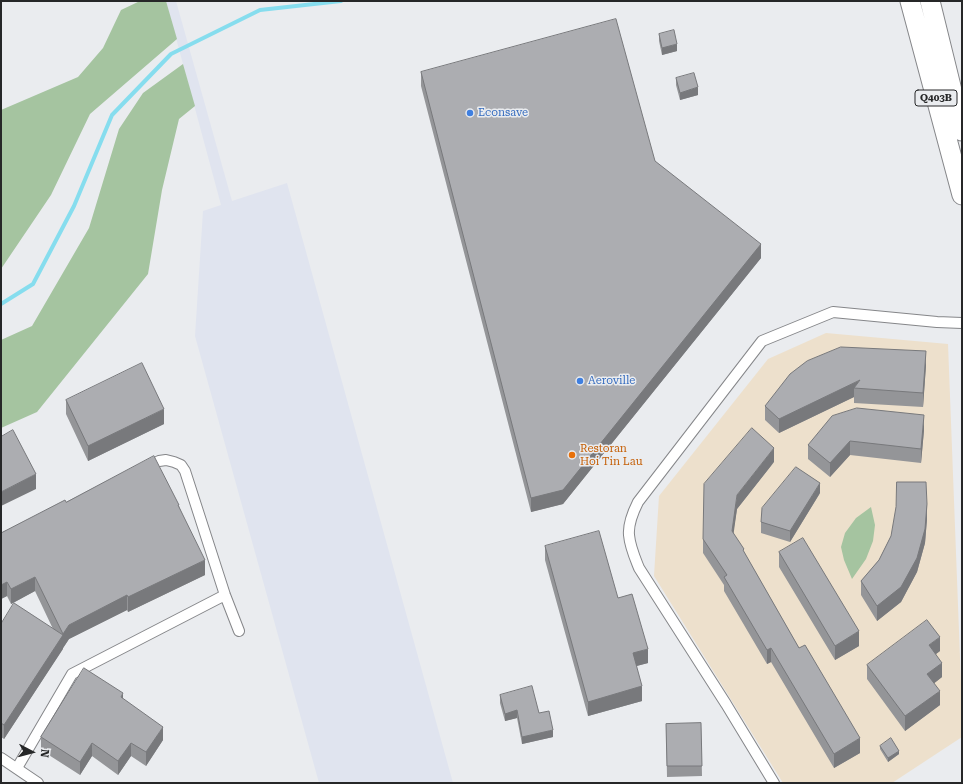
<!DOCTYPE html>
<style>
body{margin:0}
#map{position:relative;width:963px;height:784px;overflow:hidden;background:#eaecef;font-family:"Roboto Serif",serif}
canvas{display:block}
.frame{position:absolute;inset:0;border:2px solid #262728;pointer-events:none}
.north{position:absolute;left:12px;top:732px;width:40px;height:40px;-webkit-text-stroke:3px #eaecef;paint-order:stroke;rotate:96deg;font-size:11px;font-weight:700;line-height:16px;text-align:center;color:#262728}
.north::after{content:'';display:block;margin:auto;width:14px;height:18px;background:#262728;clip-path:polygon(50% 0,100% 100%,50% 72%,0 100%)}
</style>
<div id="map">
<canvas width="963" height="784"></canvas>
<div class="frame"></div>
<div class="north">N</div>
</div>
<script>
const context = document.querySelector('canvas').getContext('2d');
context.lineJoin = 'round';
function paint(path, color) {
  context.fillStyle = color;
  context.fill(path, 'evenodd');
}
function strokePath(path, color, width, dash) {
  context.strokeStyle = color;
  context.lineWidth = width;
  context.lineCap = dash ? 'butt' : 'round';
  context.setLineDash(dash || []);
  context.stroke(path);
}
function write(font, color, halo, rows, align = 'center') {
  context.font = font + ' "Roboto Serif",serif';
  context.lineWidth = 3;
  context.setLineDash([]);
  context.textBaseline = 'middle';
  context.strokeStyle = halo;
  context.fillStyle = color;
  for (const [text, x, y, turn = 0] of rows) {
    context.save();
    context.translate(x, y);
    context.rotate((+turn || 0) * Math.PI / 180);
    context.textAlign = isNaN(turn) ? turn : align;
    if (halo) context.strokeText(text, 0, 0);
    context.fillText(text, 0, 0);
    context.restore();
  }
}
const commercial = new Path2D(`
 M826,333l122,11 14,366v27l-70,46h-109l-129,-207 5,-80 109,-137z`);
const built = new Path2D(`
 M166,1h10l56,200 55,-18 166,600h-134l-124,-447 8,-125 18,-6z`);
const green = new Path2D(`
 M140,1h26l11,38 -87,75 -39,81 -50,74v-159l77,-33 25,-29 18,-38z
 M183,64l12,42 -16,13 -17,71 -14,84 -111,138 -36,16v-88l31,-14 57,-98 30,-99 24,-36z
 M871,507l4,18 -2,16 -7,18 -14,20 -8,-19 -3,-13 4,-14 11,-15z`);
const stream = new Path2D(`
 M1,304l32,-20 41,-78 38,-91 59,-61 89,-44 81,-9`);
const street = new Path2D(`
 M145,468l14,-7 7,-1 8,2 7,3 4,6 40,124 14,36
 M1,758l37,25
 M17,768l55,-94 153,-79
 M774,783l-48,-79 -87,-136c-4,-10 -9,-21 -10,-33 -1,-11 4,-23 9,-33l124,-161 71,-29 104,10 25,1`);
const highway = new Path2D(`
 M910,1l52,194
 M930,1l32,130`);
const wall = new Path2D(`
 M659,34l18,17 -15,4 -3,-14z
 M421,72l234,89 106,97 -198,246 -32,8 -110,-426z
 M676,78l22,17 -18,5 -4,-15z
 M926,365l-3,42 -69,-4v-6l-75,36 -14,-13v-14z
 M66,400l98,24 -76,37 -22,-47z
 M924,430l-3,33 -71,-8 -20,22 -22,-18v-14z
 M774,462l-37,47 -4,24 66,115 61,105 -26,15 -63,-106 -4,2 -43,-73v-6l-21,-32v-14z
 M820,493l-30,49 -29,-9v-11z
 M66,502l113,4 26,69 -77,37 -1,-2 -58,29 -65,100 -3,-2v-113l52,5 -18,-38 -24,13 -4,-8 -6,3v-66z
 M927,519l-2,24 -8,29 -16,30 -24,19 -16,-26v-14l18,-21 12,-24z
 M545,546l73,52 30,65 -12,3 6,35 -54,15 -43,-156z
 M779,552l80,94 -24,14 -56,-93z
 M940,651l-4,3 6,23 -8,6 6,22 -35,26 -38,-52v-14z
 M500,695l39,18 14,24 -31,7 -5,-26 -12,3 -5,-18z
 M123,699l40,41 -17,26 -15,-10 -13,19 -26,-19 -12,19 -39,-25v-13z
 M701,723l1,53 -35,1 -1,-53z
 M880,746l19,8 -11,8 -8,-13z`);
const shadedWall = new Path2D(`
 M677,44v7l-15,4v-7z
 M698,87v8l-18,5v-7z
 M761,244v14l-198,246 -32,8v-14z
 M926,351v14l-3,42v-14z
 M860,380l-6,8v9l-75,36v-14z
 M164,409v15l-76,37v-15z
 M924,415v15l-3,33v-14z
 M850,441v14l-20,22v-14z
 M774,448v14l-37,47 -5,36v-14l5,-36z
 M36,474v15l-35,17v-14z
 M820,483v10l-30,49v-11z
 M927,504v15l-2,24 -8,29 -16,30 -24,19v-15z
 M205,560v15l-77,37v-15z
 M35,577v14l-24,13v-15z
 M7,582v14l-6,3v-14z
 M127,595v15l-58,29 -6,9v-14l6,-9z
 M859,631v15l-24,14v-14z
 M63,635v14l-59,90v-14z
 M940,637v14l-11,8v-14z
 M771,648v14l-4,2v-14z
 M648,649v14l-15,4v-14z
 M942,663v14l-15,12v-15z
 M642,686v15l-54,15v-14z
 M940,691v14l-35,26v-15z
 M123,693v13l-2,-9z
 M517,710v8l-12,3v-7z
 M163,727v13l-17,26v-14z
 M553,730v7l-31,7v-7z
 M860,738v15l-26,15v-14z
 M92,743v13l-12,19v-13z
 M131,743v13l-13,19v-14z
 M899,751v3l-11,8v-4z`);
const building = new Path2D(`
 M616,19l39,142 106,83 -198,246 -32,8 -110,-426z
 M674,30l3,14 -15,4 -3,-14z
 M694,73l4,14 -18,6 -4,-15z
 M841,347l85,4 -3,42 -69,-5 6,-8 -81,39 -14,-13 25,-32 17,-13z
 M142,363l22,46 -76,37 -22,-46z
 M857,408l67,7 -3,34 -71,-8 -20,22 -22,-18 24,-29z
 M752,428l22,20 -37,47 -5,36 12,18 -1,1 56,98 6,-3 55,93 -26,16 -63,-106 -4,2 -43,-73 3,-2 -24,-36 1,-55z
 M13,430l23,44 -35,18v-55z
 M154,456l25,49h-1l27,55 -77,37 -1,-2 -58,30 -6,9 -28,-57 -24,12 -4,-7 -6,3v-52l64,-33 1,2z
 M796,467l24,16 -30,48 -29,-9 1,-14z
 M897,482h29l1,22 -2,25 -8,29 -16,29 -24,19 -16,-25 18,-21 12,-24 5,-29z
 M599,531l19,67 14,-4 16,55 -15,4 9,33 -54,16 -43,-156z
 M803,538l56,93 -24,15 -56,-94z
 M14,603l49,32 -59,90 -3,-2v-99z
 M927,620l13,17 -11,8 13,18 -15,11 13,17 -35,25 -38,-51z
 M84,668l39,25 -2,4 42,30 -17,25 -15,-9 -13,18 -26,-18 -12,19 -39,-25z
 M532,686l7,27 10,-2 4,19 -31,7 -5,-27 -12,4 -5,-19z
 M701,723l1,43h-35l-1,-42z
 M891,738l8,13 -11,7 -8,-12z`);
const markers = [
 [470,113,4,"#3f7fe0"],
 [580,381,4,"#3f7fe0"],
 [572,455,4,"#e8710a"]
];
const shields = [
 [936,98,42]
];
const shieldNames = [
 ["Q403B",936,98]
];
const shopNames = [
 ["Econsave",478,113],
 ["Aeroville",588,381]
];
const foodNames = [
 ["Restoran",580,449],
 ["Hoi Tin Lau",580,462]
];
paint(commercial, '#ede0cc');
paint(built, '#e0e4ef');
paint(green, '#a5c4a0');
strokePath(stream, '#86ddee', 4);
strokePath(street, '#858689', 12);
strokePath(highway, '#858689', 21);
strokePath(street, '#fff', 10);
strokePath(highway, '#fff', 19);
paint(wall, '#949598');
paint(shadedWall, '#78797c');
paint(building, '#acadb1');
strokePath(building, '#78797c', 1);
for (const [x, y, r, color] of markers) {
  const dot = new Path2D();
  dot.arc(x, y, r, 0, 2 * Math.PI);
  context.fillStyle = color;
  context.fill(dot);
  strokePath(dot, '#eaecef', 1.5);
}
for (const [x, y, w] of shields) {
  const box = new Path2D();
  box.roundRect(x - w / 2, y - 8, w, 16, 3);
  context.fillStyle = '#eaecef';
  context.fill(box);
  strokePath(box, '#262728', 1);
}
write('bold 10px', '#262728', null, shieldNames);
write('11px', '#366cbe', '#eaecef', shopNames, 'left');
write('11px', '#c56008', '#eaecef', foodNames, 'left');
</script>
